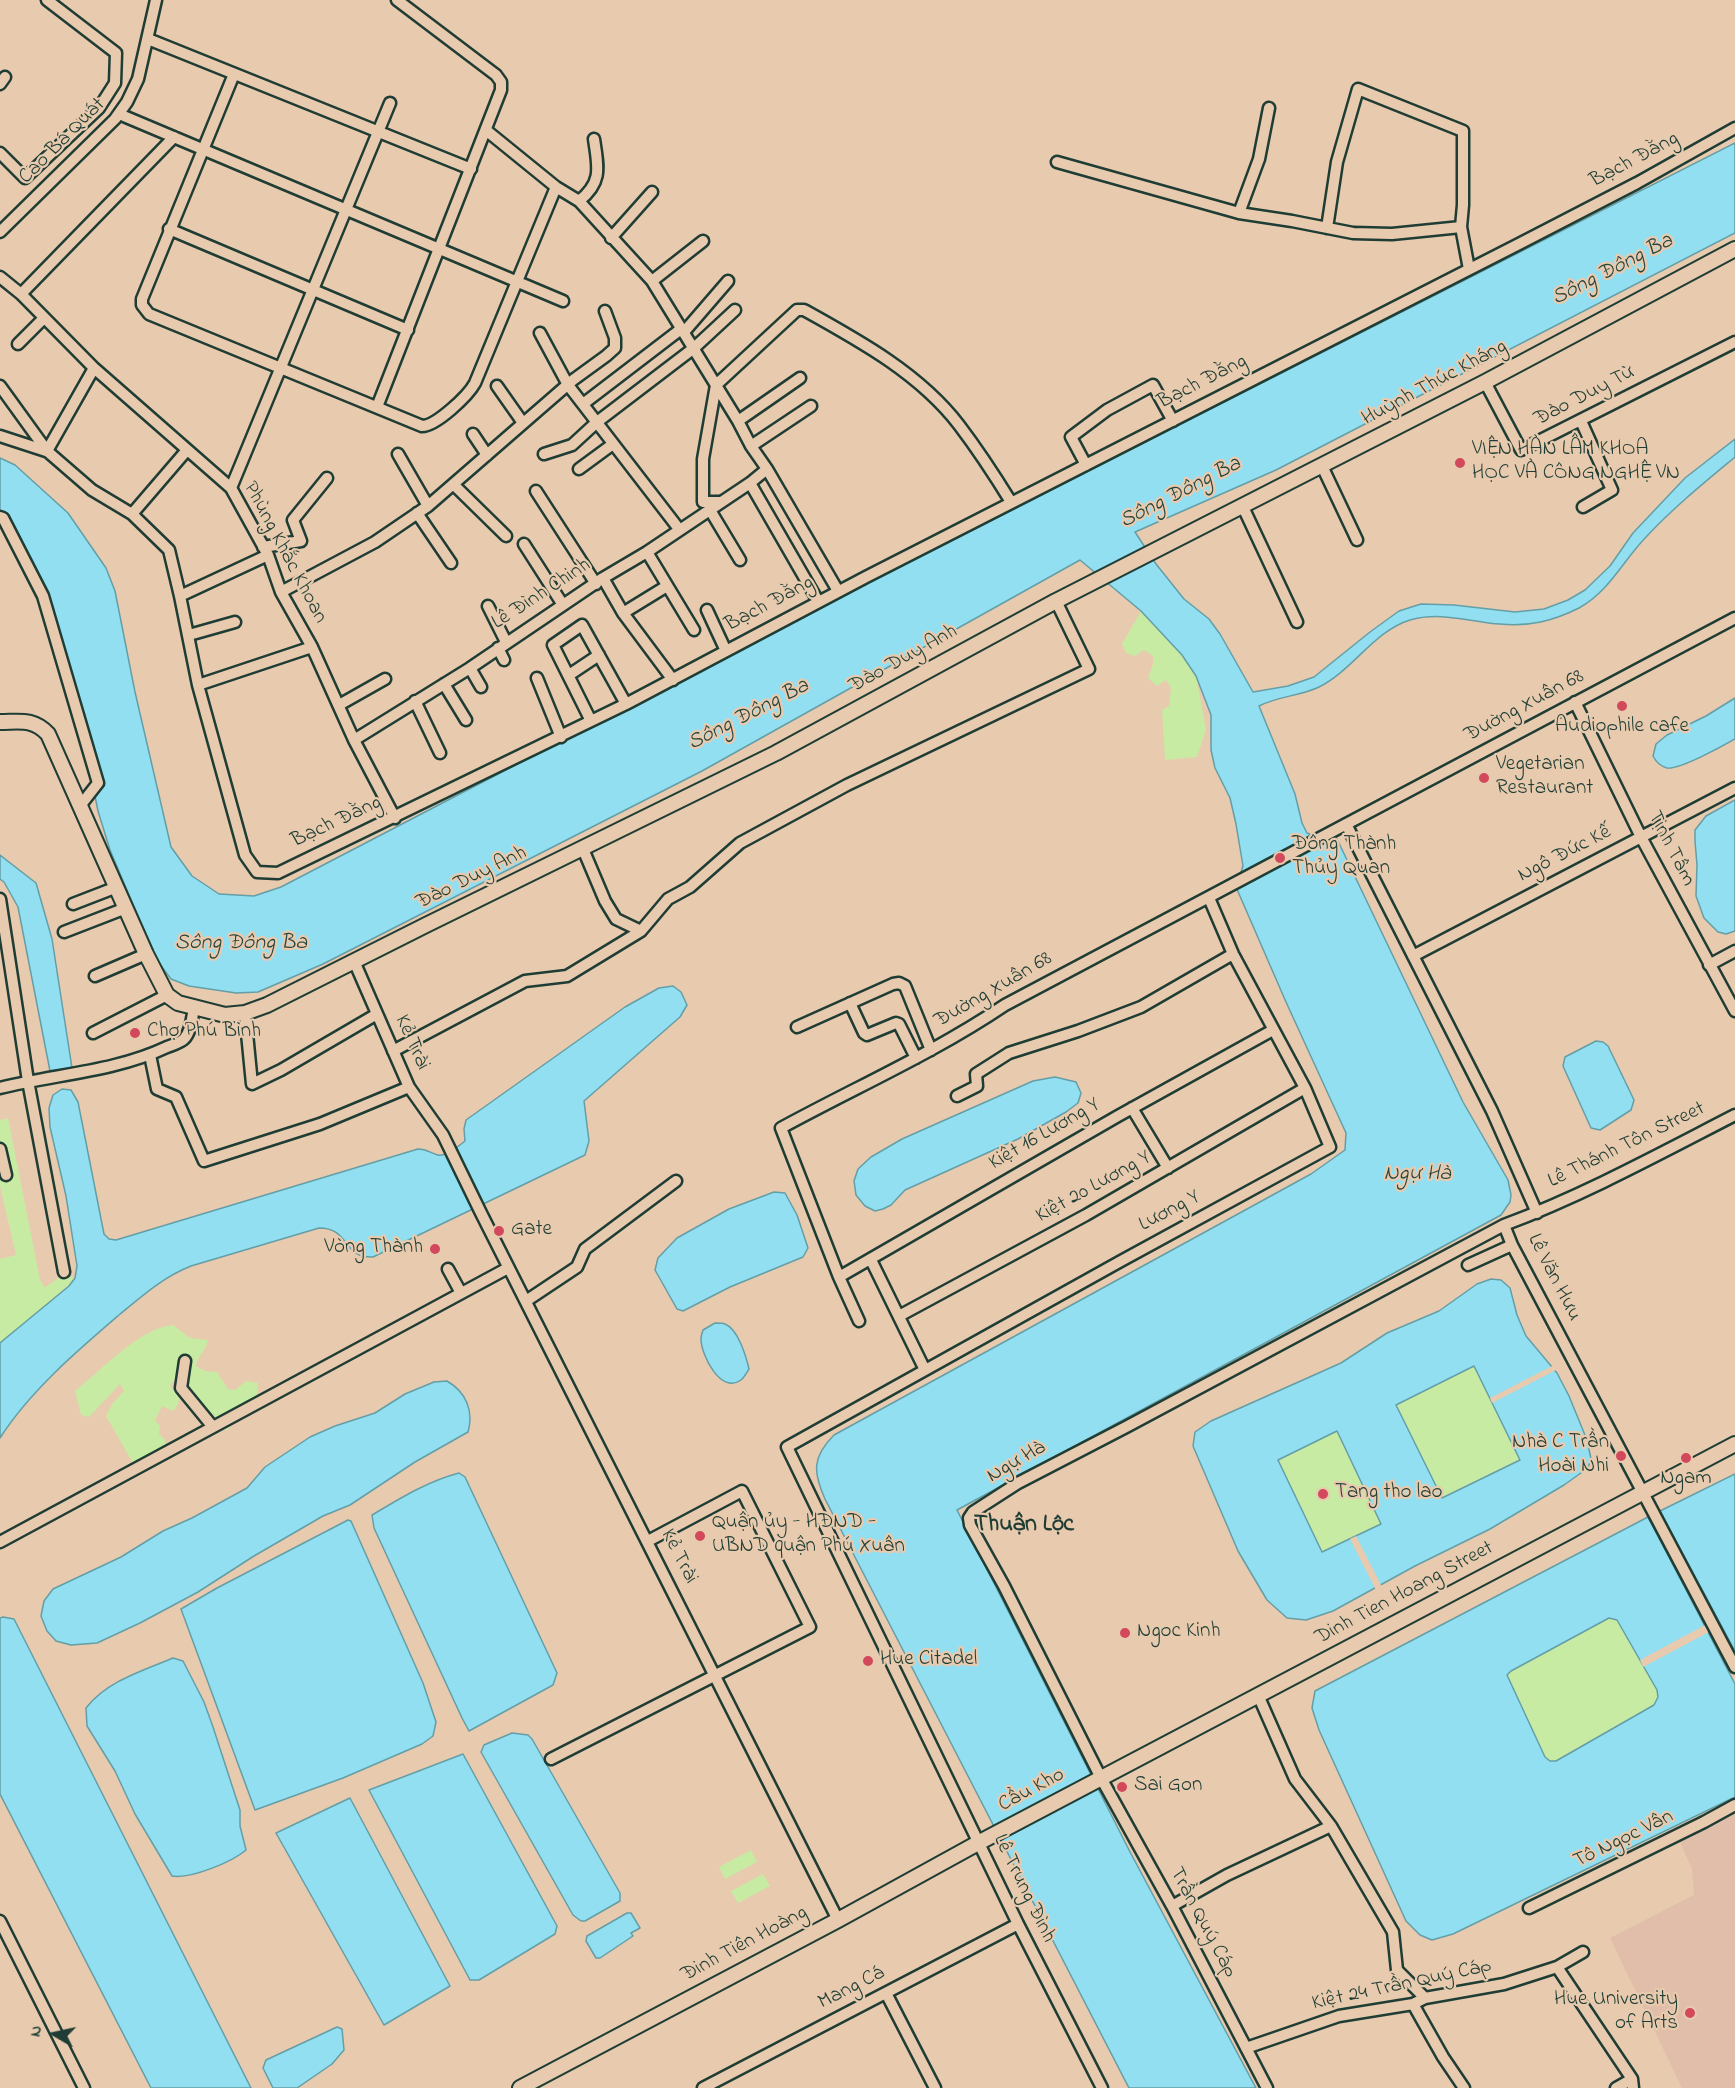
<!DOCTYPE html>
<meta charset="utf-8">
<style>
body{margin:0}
#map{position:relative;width:1735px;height:2088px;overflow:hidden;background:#e8caae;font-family:"Indie Flower",sans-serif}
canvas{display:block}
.north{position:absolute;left:24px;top:2004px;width:60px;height:60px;-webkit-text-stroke:4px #e8caae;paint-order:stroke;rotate:279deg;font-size:16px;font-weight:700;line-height:24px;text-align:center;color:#1f3d34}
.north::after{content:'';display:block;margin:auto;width:21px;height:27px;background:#1f3d34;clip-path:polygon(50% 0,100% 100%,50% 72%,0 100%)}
</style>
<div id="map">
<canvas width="1735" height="2088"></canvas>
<div class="north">N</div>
</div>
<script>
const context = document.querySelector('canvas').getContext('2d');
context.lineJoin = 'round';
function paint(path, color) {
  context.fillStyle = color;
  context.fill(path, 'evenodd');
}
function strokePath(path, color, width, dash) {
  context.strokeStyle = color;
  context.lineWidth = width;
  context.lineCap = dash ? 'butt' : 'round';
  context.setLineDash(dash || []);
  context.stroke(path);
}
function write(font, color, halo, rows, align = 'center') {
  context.font = font + ' "Indie Flower",sans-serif';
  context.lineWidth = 4.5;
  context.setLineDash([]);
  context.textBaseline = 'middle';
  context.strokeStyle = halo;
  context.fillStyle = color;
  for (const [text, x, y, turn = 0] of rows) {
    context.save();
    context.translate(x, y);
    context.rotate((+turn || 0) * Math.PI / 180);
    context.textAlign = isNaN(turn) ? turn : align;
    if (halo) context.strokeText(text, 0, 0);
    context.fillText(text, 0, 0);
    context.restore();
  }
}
const built = new Path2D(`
 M1735,1813v275h-53l-72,-150 84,-43 -2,-26 -12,-27z`);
const green = new Path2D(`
 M1141,611l41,44 14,21 10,54 -9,27 -32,3 -3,-50 7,-4 2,-18 -5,-8 -9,6 -9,-8 5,-14v-8l-9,-6 -9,6 -9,-3 -4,-9z
 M8,1118l32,162 5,7 18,-12 12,3 -6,8 -69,57v-84l16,-4 -16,-69v-66z
 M173,1325l17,13 18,2c-3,13 -10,15 -12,26l9,5 12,1 11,17 7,1 11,-9 12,2 -1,15 -25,19 -4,13h-8l-6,6 -9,-11 -15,-36 -2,-17h-6l-12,13 9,13 -1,7 -5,6 -11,-5 -7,14 5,6 -1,8 6,6v19l-29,11c-9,-19 -20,-36 -30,-54l6,-12 12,-13 -4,-7 -31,33 -8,-2 -6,-24c27,-21 64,-63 98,-66z
 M1474,1366l46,94 -78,38 -46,-93z
 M1337,1431l44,93 -59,28 -44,-92z
 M1609,1618l8,2 40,70 1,7 -4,8 -99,56h-5l-5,-4 -38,-82 4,-4z
 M751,1850l6,12 -32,17 -6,-12z
 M763,1874l7,12 -32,17 -7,-12z`);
const water = new Path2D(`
 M1735,143v90l-459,237 -141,62 21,32 28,35 25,20 11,15 33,58 35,-6 26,-9 56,-45 29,-21 22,-7 33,1 61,7 29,-3 24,-9 17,-10 25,-24 23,-33 52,-55 50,-39v18c-30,25 -61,50 -88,79 -23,23 -37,55 -68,72 -26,13 -50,19 -79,16 -30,-2 -59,-13 -90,-4 -36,11 -57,50 -91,67 -18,9 -41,9 -60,19l36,88 7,29 5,10 18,7 11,-3 127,265 45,78 3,15 -1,7 -9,13 -544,295 172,340 127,238h-127l-304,-589c-12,-27 -13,-42 9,-64l477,-261 34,-24 1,-17 -60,-131 -50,-115 7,-21 -7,-42 -6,-26 -15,-30 -4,-18v-35l-15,-39 -14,-21 -41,-44 -61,-51 -378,211 -379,193 -65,28 -22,1 -47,-7 -18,-7 -15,-20 -46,-109 -12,-39 -22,-109 -33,-109 -43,-71v-64l15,7 53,48 38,55 9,23 20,101 36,155 21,29 27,18 35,2 27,-9 486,-253z
 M1735,698v41c-12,7 -56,31 -68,29 -7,-2 -11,-6 -14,-12l3,-12 11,-9 39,-19z
 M1735,800v131l-9,3 -8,-2 -14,-14 -8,-22 1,-31 -2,-24v-11l11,-14z
 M0,855l36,28 16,56 20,129 -22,3 -32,-164 -14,-25 -4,-3z
 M673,986l8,6 6,13 -7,12 -96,84 5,40 -4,14 -212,102c-32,1 -22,-29 -54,-29l-128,38c-28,11 -49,30 -72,49 -42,36 -89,76 -119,123v-95l69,-57 6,-8 2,-12 -11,-70 -16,-69 -1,-19 4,-13 9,-6 9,1 7,12 26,132 5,5 7,1 302,-91c9,0 12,4 20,6 8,2 21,-9 27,-14l-1,-12 2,-9 159,-113 34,-19z
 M1596,1041l7,1 5,4 26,54 -3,10 -31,20 -9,-2 -28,-62 2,-9z
 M1055,1077l21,5 5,11 -3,10 -12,9 -48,27 -113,51 -14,15 -8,4 -8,2 -10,-5 -9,-11 -2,-14 4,-12 13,-12 31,-18 131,-58z
 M774,1192l11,1 12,22 11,33 -5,9 -73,30 -47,24 -6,-2 -22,-39 3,-12 19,-20 52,-29z
 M1491,1279l10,1 9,8 7,27 9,21 31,37 12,23 18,44 4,19 -3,9 -24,17 -74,44 -75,37 -82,45 -27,9 -19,-2 -20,-18 -29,-49 -45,-105 2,-14 16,-11 130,-58 46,-30 52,-22 38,-27zM1474,1366l46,94 -78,38 -46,-93zM1337,1431l44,93 -59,28 -44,-92z
 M715,1323c2,0 8,0 10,1 13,5 21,32 24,45 -2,3 -5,9 -8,11 -20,15 -40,-25 -40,-41 0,-3 1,-6 2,-9z
 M447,1381c19,11 27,30 21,51l-53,30 -65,43 -27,11 -69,40 -56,36 -58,31 -43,20 -26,2 -15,-4 -9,-10 -6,-15 3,-15 9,-12 68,-32 42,-26 29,-13 55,-30 18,-21 45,-30 25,-11 40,-13 30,-19 29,-12z
 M459,1473l6,4 92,196 -4,12 -84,46 -7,-13 -88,-190 -2,-13c27,-16 56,-34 87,-42z
 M1735,1474v177l-75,-140z
 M1648,1517l87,167v113l-282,137 -21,6 -12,-5 -14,-14 -87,-191 -7,-22 3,-17zM1609,1618l8,2 40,70 1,7 -4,8 -98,56h-6l-5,-4 -38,-82 4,-4z
 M348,1520l3,1 72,162 13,39 -3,14 -11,8 -79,34 -88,32 -74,-201 36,-21z
 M3,1617l11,2 237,469h-100l-151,-294v-176z
 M173,1658l10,3 21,41 9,25 27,83v16l6,24c-14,12 -55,29 -74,26l-37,-62 -20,-43 -28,-45 -1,-18c21,-27 56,-37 87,-50z
 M512,1733l16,2 4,4 88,154v8l-35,20h-4l-8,-6 -92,-163 3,-7z
 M463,1754l94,172 -2,8 -76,46h-9l-101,-190z
 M350,1798l100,188 -66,39 -108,-192z
 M627,1913h4l9,15 -9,5 2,3 -33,22h-4l-10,-17 1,-5z
 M337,2027l5,2 2,21 -12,14 -35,24h-24l-10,-20 3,-8z`);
const pier = new Path2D(`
 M1554,1365l4,4 -66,34 -2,-5z
 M1356,1536l26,51 -6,3 -26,-51z
 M1707,1624l4,7 -68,36 -3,-7z`);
const minor = new Path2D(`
 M148,39l323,130
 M234,74l-92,225v6l7,9 273,112c14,0 46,-30 53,-43l81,-196
 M0,84l5,-7
 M119,114l444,187
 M487,131l69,56 23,14 73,80 86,140 13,25 16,23 71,122
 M0,153l25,25 74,-70 16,-25 1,-30 -69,-53
 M1057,162l182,51 53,8 61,12 39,1 69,-7
 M579,201c24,-19 19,-34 15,-62
 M1239,213l20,-54 10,-51
 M1327,228l10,-66 21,-73 105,42v74l-2,22 8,42
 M169,229l239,101
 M0,232l115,-113 12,-17 11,-23 18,-79
 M611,238l41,-46
 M0,277l21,17 73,74 137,120 37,67 13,37 31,55 42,93 41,78
 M652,281l51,-40
 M21,294l153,-157
 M684,332l44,-51
 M540,333l28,52 111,144
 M18,344l25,-25
 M1485,382l36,68 214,-108
 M0,386l47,65 45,39 40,24 37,36 11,46 18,89 47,170 12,17 21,1 348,-169 240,-127 651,-332 120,-62 98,-55
 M497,386l26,37
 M583,404l98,-75
 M377,407l124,-317v-8l-5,-7 -99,-75
 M738,421l62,-43
 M1581,421l31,69 -29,17
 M473,434l14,21
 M0,436l46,15
 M751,446l60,-40
 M47,451l47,-83
 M398,454l30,52
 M544,454l28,-9 25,-23 97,-74 41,-38
 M1086,465l-15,-28 36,-27 46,-25 20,36
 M1322,466l35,74
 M579,469l34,-25
 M750,483l68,118
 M454,485l52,51
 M231,488l159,-385
 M536,491l60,93
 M719,502h-16v-43l13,-74 81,-75h7c56,31 116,64 155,115 19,25 36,51 52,77
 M1243,507l54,115
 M710,510l30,50
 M417,513l34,50
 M132,514l55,-64
 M0,517l3,1 40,78 55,187 -18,23
 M524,544l39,61
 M263,547l38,-6 -8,-21 34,-42
 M647,552l47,78
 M603,578l20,35 50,67
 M281,592l94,-50 53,-36 145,-126 33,-24 9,-8v-10l-10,-27
 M180,596l88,-41
 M488,606l18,36
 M707,610l19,41
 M623,613l44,-27
 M189,635l46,-13
 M498,648l6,12
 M470,668l11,19
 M569,675l30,-20
 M537,678l24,59
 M444,684l22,36
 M198,685l114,-38
 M415,701l25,52
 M1575,702l66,135 94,174
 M339,705l46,-26
 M591,721l-38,-76 29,-20 44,79
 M354,740l116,-72 133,-90 44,-26 103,-69 17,-14
 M1346,824l146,287 45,102
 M583,849l22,52 11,18 25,12
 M0,899l28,182 36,191
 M73,904l44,-17
 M64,932l62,-24
 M1413,956l322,-168
 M354,961l55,126 34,48 38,78 357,707
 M1709,965l26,-14
 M95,976l51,-22
 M850,1003l14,30 3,2 29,-12 3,1 17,34
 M245,1013l7,71 29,-14 96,-56
 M797,1027l96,-43 6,-1 6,3 26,64
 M93,1033l74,-38
 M393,1051l132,-70 42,-5 74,-45 27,-32 22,-12 50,-44 107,-58 242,-116 -33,-68
 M150,1055l7,34 19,8 28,64 116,-37 89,-37
 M0,1088c56,-14 114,-16 167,-41 5,-2 13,-4 17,-8 7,-7 8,-21 10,-31
 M957,1096l20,-10 -1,-12 33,-21 69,-22 63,-24 92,-53
 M1132,1108l36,60
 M0,1149l6,26
 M1504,1225l8,20 223,422
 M871,1260l54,110
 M1468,1265l44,-20
 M448,1269l13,24
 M839,1277l279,-161 155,-86
 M526,1301l51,-34 8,-18 91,-68
 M899,1316l187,-101 219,-127
 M859,1321l-20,-44 -58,-149c75,-41 153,-75 224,-123l730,-387
 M185,1361l-4,27 32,39
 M0,1542l508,-274
 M1258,1695l37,84 36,47 62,106 4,38 28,28
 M551,1759l259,-132 -68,-136 -94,50
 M1172,1906l55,-31 104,-49
 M1529,1908l175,-86 31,-17
 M0,1921l84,167
 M1557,1967l75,112 1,9
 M886,1993l49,95
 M1413,2004l30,53 21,31
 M1246,2048l93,-32 74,-12 12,-6 79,-14 53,-17 26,-15
 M703,2088l315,-164
 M1102,2088l-84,-164 -231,-477 334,-186 209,-114 -25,-59 -72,-134 -24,-56
 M1267,2088l-95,-182 -71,-128 -97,-192 -34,-61 -1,-7 4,-6 45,-29 108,-56 378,-202c80,-30 155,-71 231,-110
 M1616,2088l16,-9`);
const major = new Path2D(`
 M0,722c20,0 33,-4 48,12l98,220 21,41 11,8 47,12 20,-2 22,-8 159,-80 350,-172 280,-152 429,-219 250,-133
 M520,2088l318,-168 140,-77 757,-399`);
const markers = [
 [1460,463,6,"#d1495b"],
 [1622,706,6,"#d1495b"],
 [1484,778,6,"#d1495b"],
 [1280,858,6,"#d1495b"],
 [135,1033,6,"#d1495b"],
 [499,1231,6,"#d1495b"],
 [435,1249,6,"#d1495b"],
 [1621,1456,6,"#d1495b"],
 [1686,1458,6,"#d1495b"],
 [1323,1494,6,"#d1495b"],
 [700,1536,6,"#d1495b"],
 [1125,1633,6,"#d1495b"],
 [868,1661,6,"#d1495b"],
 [1122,1787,6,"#d1495b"],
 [1690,2013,6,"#d1495b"]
];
const streetNames = [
 ["Cao Bá Quát",63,142,-45],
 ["Bạch Đằng",1635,161,-28],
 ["Bạch Đằng",1203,383,-27],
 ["Huỳnh Thúc Kháng",1435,384,-28],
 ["Đào Duy Từ",1585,397,-27],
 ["Phùng Khắc Khoan",284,553,62],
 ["Lê Đình Chinh",542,595,-33],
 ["Bạch Đằng",770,605,-28],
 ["Đào Duy Anh",904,660,-29],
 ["Đường Xuân 68",1525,707,-28],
 ["Bạch Đằng",337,823,-25],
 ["Tịnh Tâm",1670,849,63],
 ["Ngô Đức Kế",1565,855,-27],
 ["Đào Duy Anh",472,879,-26],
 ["Đường Xuân 68",994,991,-30],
 ["Kẻ Trài",411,1043,66],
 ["Kiệt 16 Lương Y",1045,1135,-30],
 ["Lê Thánh Tôn Street",1627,1146,-26],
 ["Kiệt 20 Lương Y",1094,1188,-29],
 ["Lương Y",1170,1212,-28],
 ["Lê Văn Hưu",1553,1278,63],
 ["Ngự Hà",1017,1463,-30],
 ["Kẻ Trài",678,1557,63],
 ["Dinh Tien Hoang Street",1405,1594,-28],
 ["Cầu Kho",1032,1791,-28],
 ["Tô Ngọc Vân",1624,1840,-26],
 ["Lê Trung Đình",1023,1889,64],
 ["Trần Quý Cáp",1202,1923,62],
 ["Đinh Tiên Hoàng",745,1945,-28],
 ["Kiệt 24 Trần Quý Cáp",1402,1986,-12],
 ["Mang Cá",852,1989,-27]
];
const poiNames = [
 ["VIỆN HÀN LÂM KHOA",1472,451],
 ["HỌC VÀ CÔNG NGHỆ VN",1472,475],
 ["Audiophile cafe",1622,728,"center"],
 ["Vegetarian",1496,766],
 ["Restaurant",1496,790],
 ["Đông Thành",1292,846],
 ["Thủy Quan",1292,870],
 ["Chợ Phú Bình",147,1033],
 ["Gate",511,1231],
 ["Vòng Thành",423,1249,"right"],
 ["Nhà C Trần",1609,1444,"right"],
 ["Hoài Nhi",1609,1468,"right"],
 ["Ngam",1686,1480,"center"],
 ["Tang tho lao",1335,1494],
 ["Quận ủy - HĐND -",712,1524],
 ["UBND quận Phú Xuân",712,1548],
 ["Ngoc Kinh",1137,1633],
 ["Hue Citadel",880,1661],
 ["Sai Gon",1134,1787],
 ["Hue University",1678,2001,"right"],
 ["of Arts",1678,2025,"right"]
];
const waterNames = [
 ["Sông Đông Ba",1613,271,-27],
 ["Sông Đông Ba",1181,494,-27],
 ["Sông Đông Ba",749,716,-27],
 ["Sông Đông Ba",241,944],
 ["Ngự Hà",1417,1175]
];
const quarterNames = [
 ["Thuận Lộc",1024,1526]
];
paint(built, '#e0bea9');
paint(green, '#c8eba4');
paint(water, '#92dff2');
strokePath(water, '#649ea6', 1.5);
paint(pier, '#e8caae');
strokePath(minor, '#1f3d34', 15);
strokePath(major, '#1f3d34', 18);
strokePath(minor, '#e8caae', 10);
strokePath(major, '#e8caae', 14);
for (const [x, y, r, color] of markers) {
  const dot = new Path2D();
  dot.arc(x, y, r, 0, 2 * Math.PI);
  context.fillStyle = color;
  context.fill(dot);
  strokePath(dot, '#e8caae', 2);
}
write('21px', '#1f3d34', '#e8caae', streetNames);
write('21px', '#1f3d34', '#e8caae', poiNames, 'left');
write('italic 22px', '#25453e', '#e8caae', waterNames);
write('bold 24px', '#1f3d34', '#e8caae', quarterNames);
</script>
